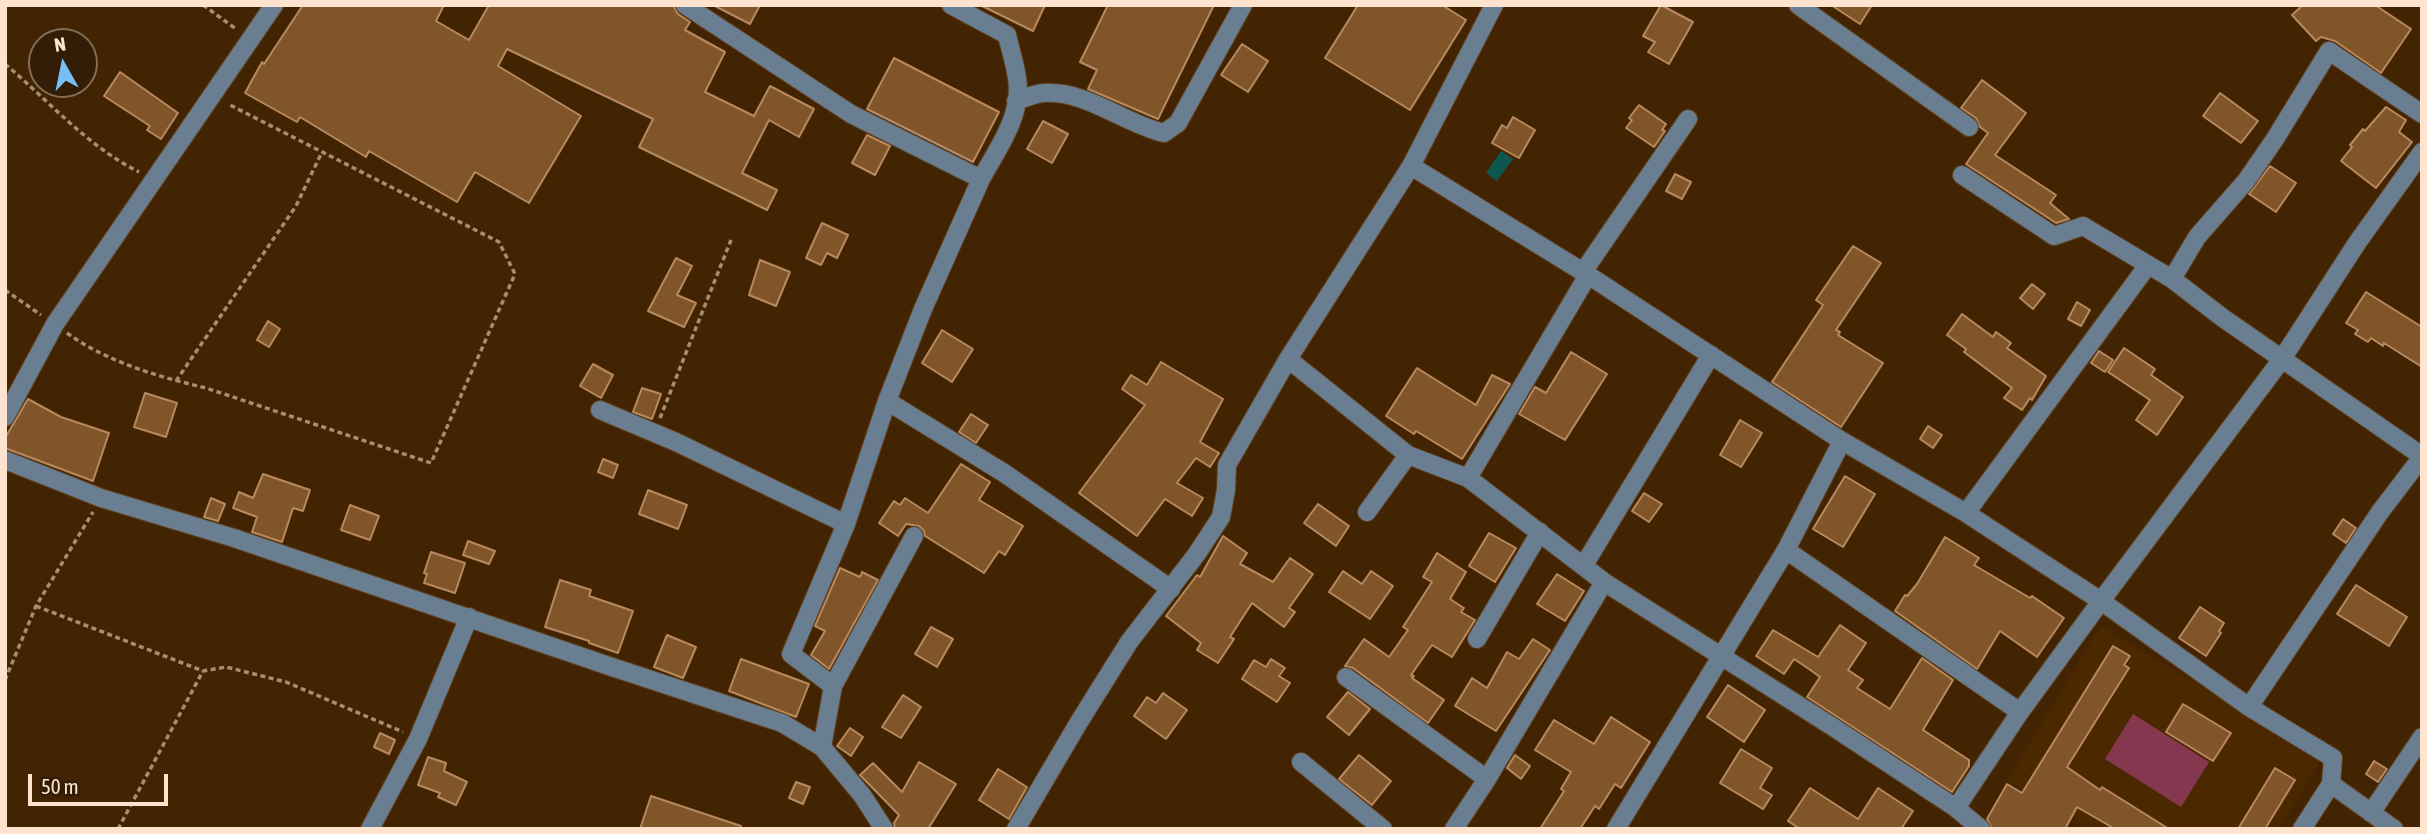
<!DOCTYPE html>
<style>
body{margin:0}
#map{position:relative;width:2427px;height:834px;overflow:hidden;background:#432402;font-family:"Asap Condensed",sans-serif}
canvas{display:block}
.frame{position:absolute;inset:0;border:7px solid #fee4ce;pointer-events:none}
.north{position:absolute;left:28px;top:28px;width:70px;height:70px;box-sizing:border-box;background:#331d06;border:2px solid #846d56;border-radius:50%;rotate:351deg;font-size:19px;font-weight:700;line-height:28px;text-align:center;color:#fee4ce}
.north::after{content:'';display:block;margin:auto;width:24px;height:32px;background:#77c0f7;clip-path:polygon(50% 0,100% 100%,50% 72%,0 100%)}
.scale{position:absolute;left:28px;top:774px;width:140px;height:32px;box-sizing:border-box;border:4px solid #fee4ce;border-top:0;padding-left:9px;font-size:21px;line-height:24px;white-space:nowrap;color:#fee4ce;-webkit-text-stroke:5px #331d06;paint-order:stroke}
</style>
<div id="map">
<canvas width="2427" height="834"></canvas>
<div class="frame"></div>
<div class="north">N</div>
<div class="scale">50 m</div>
</div>
<script>
const context = document.querySelector('canvas').getContext('2d');
context.lineJoin = 'round';
function paint(path, color) {
  context.fillStyle = color;
  context.fill(path, 'evenodd');
}
function strokePath(path, color, width, dash) {
  context.strokeStyle = color;
  context.lineWidth = width;
  context.lineCap = dash ? 'butt' : 'round';
  context.setLineDash(dash || []);
  context.stroke(path);
}
const built = new Path2D(`
 M2101,626l220,133 -42,70h-190l-82,-49z`);
const green = new Path2D(`
 M2133,714l76,48 -28,45 -76,-48z`);
const water = new Path2D(`
 M1501,151l12,8 -16,22 -11,-8z`);
const building = new Path2D(`
 M303,5h141l-8,16 33,19 20,-35h184l5,9 12,8 -5,8 40,22 -20,40 49,24 16,-30 44,23 -15,28 -30,-17 -27,53 35,17 -10,20 -128,-63 14,-28 -146,-70 -9,17 83,50 -52,87 -54,-31 -18,30 -88,-51 -3,6 -66,-40 -3,5 -52,-29 17,-31 2,2z
 M713,5h47l-10,19z
 M980,5h65l-12,26z
 M1108,5h106l-56,114 -70,-30 9,-19 -17,-8z
 M1358,5h84l24,15 -56,90 -85,-52z
 M1661,5l32,17 -24,42 -21,-12 7,-10 -12,-6z
 M1831,5h41l-12,19z
 M2303,5h72l36,24 -30,44 -46,-32 -14,-4 -5,4 -24,-26z
 M1242,44l26,17 -20,31 -27,-17z
 M894,58l105,54 -26,50 -106,-53z
 M120,72l58,41 -17,26 -14,-9 3,-4 -46,-30z
 M1982,80l44,33 -31,42 61,40 -6,8 19,16 -13,4 -90,-59 22,-31 -8,-6 -4,-9 -15,-10z
 M2220,93l38,28 -17,22 -38,-27z
 M1639,105l27,19 -4,6 3,1 -11,16 -28,-19 6,-8 -3,-2z
 M2386,107l20,13 -7,12 13,10 -36,46 -35,-27 11,-14 -2,-2 13,-16 2,2z
 M1513,117l22,13 -16,28 -27,-15 10,-18 5,3z
 M1043,121l25,13 -16,29 -25,-14z
 M867,135l23,11 -15,29 -23,-12z
 M2270,166l26,17 -20,29 -27,-18z
 M1675,174l16,8 -9,17 -16,-8z
 M822,223l26,12 -11,23 -10,-5 -6,12 -15,-7z
 M1853,246l28,17 -45,67 4,2 -2,3 45,28 -42,64 -69,-45 51,-77 -7,-5z
 M676,258l16,8 -15,29 19,8 -12,24 -36,-16z
 M760,260l30,12 -14,34 -27,-11z
 M2032,284l13,10 -12,15 -13,-11z
 M2366,292l56,35v40l-38,-24 -1,3 -12,-8 -3,4 -13,-8 3,-4 -12,-7z
 M2077,302l13,8 -9,16 -13,-7z
 M1962,314l31,23 3,-5 15,11 -4,5 39,28 -14,24 -2,-2 -8,12 -18,-12 8,-10 -48,-36 2,-3 -19,-14z
 M268,321l12,8 -11,18 -12,-7z
 M942,330l31,19 -21,33 -30,-19z
 M2124,348l31,21 -4,6 32,22 -26,38 -21,-15 14,-20 -42,-28z
 M2099,351l14,9 -8,12 -14,-9z
 M1571,352l36,22 -42,66 -46,-26 16,-27 11,6z
 M1161,362l62,37 -23,43 19,11 -9,14 -14,-9 -19,25 26,15 -11,18 -27,-17 -28,37 -58,-43 66,-88 -23,-16 9,-14 16,10z
 M593,364l20,11 -12,23 -21,-12z
 M1417,368l59,37 16,-30 18,9 -48,75 -46,-28 -2,3 -28,-18z
 M642,388l19,6 -9,25 -19,-7z
 M145,393l32,10 -11,34 -32,-10z
 M28,399l33,18 48,16 -16,48 -88,-33v-10z
 M971,414l17,11 -12,18 -17,-11z
 M1740,420l22,13 -21,34 -21,-12z
 M1928,426l14,9 -9,13 -13,-9z
 M603,459l15,6 -5,13 -15,-6z
 M961,464l29,18 -11,18 44,26 -18,29 -6,-4 -15,22 -59,-37 -1,-5 -5,-5 -13,-2 -8,12 -19,-13 15,-22 6,4 5,-7 23,15z
 M263,474l47,16 -7,21 -10,-3 -11,34 -30,-10 5,-15 -24,-9 6,-16 14,6z
 M1845,476l30,18 -32,53 -30,-18z
 M648,490l39,15 -9,24 -39,-15z
 M1644,493l18,11 -13,18 -17,-11z
 M211,498l14,6 -7,17 -14,-4z
 M1318,504l31,22 -13,20 -32,-23z
 M350,505l29,11 -9,24 -29,-10z
 M2343,519l13,9 -10,15 -13,-9z
 M1489,533l27,15 -21,34 -26,-16z
 M1223,536l24,17 -7,11 33,18 17,-24 23,16 -24,34 6,4 -11,15 -32,-24 -22,34 4,2 -16,24 -21,-13 4,-7 -35,-27 31,-41 3,2z
 M1945,537l34,21 -5,7 56,33 2,-2 32,22 -27,39 -37,-26 -23,38 -82,-58 10,-16 2,1 10,-12z
 M468,541l27,10 -6,13 -26,-9z
 M431,552l34,11 -10,30 -31,-10 3,-9 -3,-1z
 M1437,553l29,19 -16,27 14,9 -3,4 14,8 -23,37 -20,-12 -21,30 3,1 -2,2 32,22 -16,23 -75,-55 -8,-2 19,-27 25,18 19,-27 -5,-3 29,-45 -9,-5z
 M840,568l20,9 2,-5 16,8 -49,89 -18,-14 14,-24 -10,-5z
 M1343,571l19,13 9,-13 22,15 -23,33 -41,-27z
 M1557,574l27,17 -19,30 -28,-17z
 M560,580l31,10 -2,6 44,15 -15,42 -29,-10v-2l-44,-14z
 M2356,585l51,32 -18,29 -52,-32z
 M2200,607l24,16 -5,8 2,2 -15,23 -27,-18z
 M1840,625l26,18 -18,27 15,10 -6,8 33,21 32,-51 31,22 -30,50 46,30v6l-17,26 -145,-95 13,-20 -11,-8 -15,-10 -10,15 -28,-18 17,-26 45,27z
 M931,627l22,12 -16,28 -22,-13z
 M667,635l29,12 -13,31 -29,-11z
 M1533,639l17,11 -54,81 -41,-25 17,-28 15,10 20,-36 12,7z
 M2113,646l17,10 -6,9 5,3 -62,99 33,23 2,-3 67,42h-54l-38,-22 -12,22h-73l-5,-10 20,-35 15,9z
 M741,659l68,25 -13,33 -67,-26z
 M1271,659l14,9 -6,8 11,7 -13,19 -35,-23 12,-19 12,7z
 M1728,685l37,25 -21,32 -37,-25z
 M1348,692l22,17 -21,26 -22,-18z
 M1163,693l24,17 -21,29 -32,-23 13,-19 9,6z
 M903,695l18,12 -20,31 -19,-11z
 M2183,704l48,29 -18,28 -47,-29z
 M1611,717l39,25 -29,46 -6,-4 -16,25 -4,-3 -15,23h-40l24,-38 -3,-2 10,-17 -36,-22 19,-30 40,24z
 M850,728l13,9 -12,19 -14,-10z
 M380,733l15,7 -6,14 -15,-7z
 M1741,749l31,19 -12,20 12,7 -9,14 -43,-26z
 M1359,755l32,26 -19,24 -33,-26z
 M1515,755l15,11 -9,13 -14,-11z
 M428,757l18,6 -2,8 23,11 -11,23 -18,-8 2,-4 -22,-8z
 M2374,761l13,8 -9,13 -12,-8z
 M919,762l37,22 -28,45h-33l-1,-6 5,-8 -39,-40 13,-12 29,29z
 M2275,768l20,12 -30,49h-27z
 M998,769l29,18 -18,32 -30,-19z
 M796,782l14,5 -7,17 -14,-6z
 M1810,788l48,31 20,-31 35,23 -12,18h-101l-12,-8z
 M651,796l90,30v3h-101z`);
const path = new Path2D(`
 M203,5l33,24
 M5,64c44,37 82,82 134,108
 M5,290l36,25
 M67,333c40,29 92,44 139,55l225,75 84,-189 -16,-32 -271,-138
 M176,381l120,-175 26,-54
 M660,418l71,-178
 M36,606l167,65 23,-4 60,15 117,50
 M5,680l31,-74 57,-94
 M118,829l85,-158`);
const minor = new Path2D(`
 M685,5l166,109 130,65c17,-31 42,-64 36,-101 -2,-15 -7,-29 -10,-43l-56,-30
 M1798,5l171,122
 M1016,101c9,-3 18,-7 27,-8 43,-3 80,30 121,40l14,-10 65,-118
 M1411,166l177,109 254,166 124,72 135,88 148,106 84,51 -2,26 63,45
 M1962,175l92,61 29,-10 89,53 25,-42 49,-56 29,-42 54,-88 93,63
 M1583,272l105,-153
 M2172,279l51,39 199,138
 M1288,359l120,96 60,23 136,104 226,143 126,83 25,21
 M887,401l117,72 167,116
 M600,410l76,32 170,82
 M5,417l50,-93 219,-319
 M5,460l96,38 133,40 375,128 173,57 40,24 40,48 22,34
 M1468,478l120,-203
 M1367,512l41,-57
 M1966,513l182,-248
 M1786,550l234,162
 M1584,565l127,-210
 M1477,639l63,-107
 M1346,677l141,102
 M833,686l81,-150
 M2249,707l131,-195 42,-55
 M822,747l11,-61 -42,-32 55,-130 41,-123 36,-92 58,-130
 M1301,762l82,67
 M1956,808l64,-96 81,-111 181,-242 75,-116 65,-91
 M2371,813l51,-76
 M370,829l48,-90 51,-122
 M1016,829l63,-107 50,-80 67,-87 25,-38 5,-27 1,-25 61,-106 123,-193 83,-161
 M1454,829l33,-50 117,-197
 M1616,829l170,-279 56,-109
 M2302,829l29,-45`);
paint(built, '#4c2800');
paint(green, '#863750');
paint(water, '#0c574e');
paint(building, '#81552a');
strokePath(building, '#b8895e', 2);
strokePath(minor, '#614323', 20);
strokePath(path, '#a98d71', 3.5, [5, 3.5]);
strokePath(minor, '#697e90', 18);
</script>
